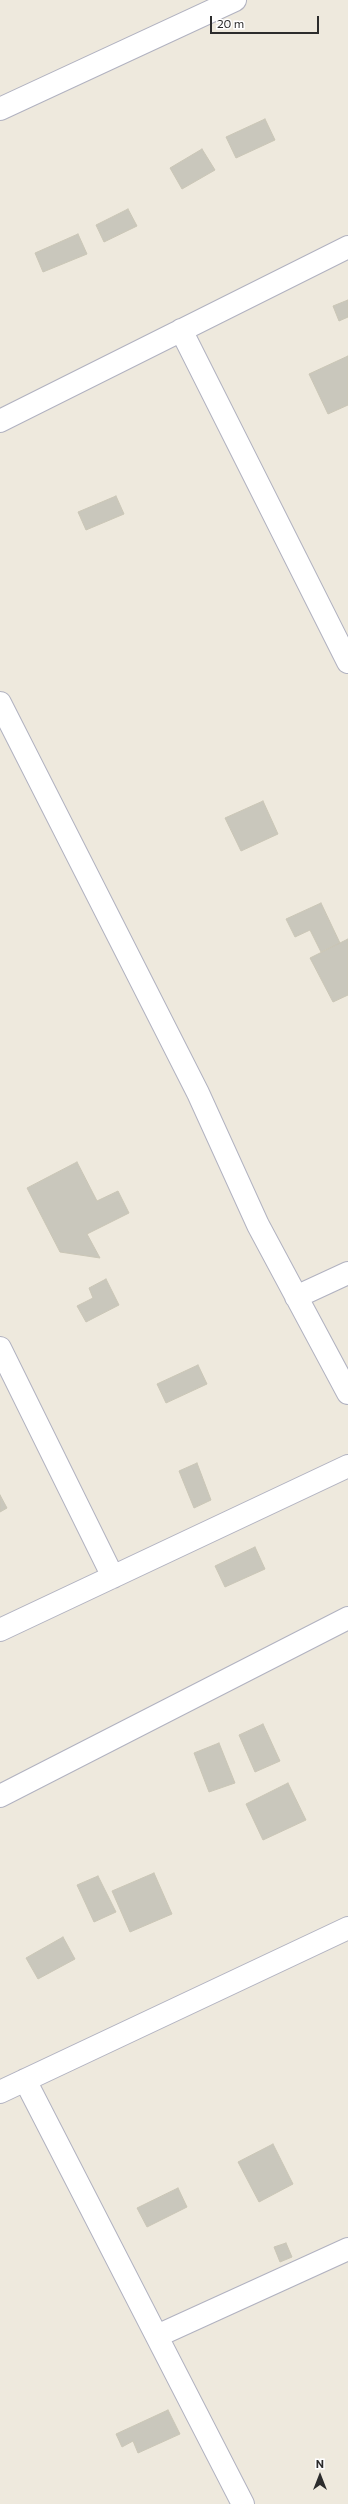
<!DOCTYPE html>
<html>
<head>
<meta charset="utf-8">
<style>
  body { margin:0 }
  #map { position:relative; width:348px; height:2504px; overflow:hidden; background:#eee9dd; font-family:Commissioner,sans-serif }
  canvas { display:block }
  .north { position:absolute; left:300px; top:2456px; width:40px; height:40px; -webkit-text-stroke:3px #fff; paint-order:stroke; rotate:0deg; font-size:11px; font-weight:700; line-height:16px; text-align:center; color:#2c2c2c }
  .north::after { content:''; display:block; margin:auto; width:14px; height:18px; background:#2c2c2c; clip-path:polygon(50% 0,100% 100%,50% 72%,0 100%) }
  .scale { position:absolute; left:210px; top:16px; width:109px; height:18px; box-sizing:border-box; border:2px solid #2c2c2c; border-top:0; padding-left:5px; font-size:12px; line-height:14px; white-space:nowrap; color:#2c2c2c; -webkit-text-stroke:3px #fff; paint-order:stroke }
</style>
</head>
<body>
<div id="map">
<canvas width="348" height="2504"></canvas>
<div class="north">N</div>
<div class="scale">20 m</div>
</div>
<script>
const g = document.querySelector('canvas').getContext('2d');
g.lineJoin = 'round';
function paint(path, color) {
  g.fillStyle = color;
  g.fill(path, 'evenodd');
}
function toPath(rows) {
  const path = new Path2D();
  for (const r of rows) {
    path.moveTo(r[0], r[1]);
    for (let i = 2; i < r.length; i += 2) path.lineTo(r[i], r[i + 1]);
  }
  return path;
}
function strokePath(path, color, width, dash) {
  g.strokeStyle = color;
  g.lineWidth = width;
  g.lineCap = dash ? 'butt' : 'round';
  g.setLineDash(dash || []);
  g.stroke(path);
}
const building = toPath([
  [265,119,275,140,236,158,226,137,265,119],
  [202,149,215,170,182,189,170,168,202,149],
  [128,209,137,226,104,242,96,225,128,209],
  [78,234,87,254,43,272,35,253,78,234],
  [348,300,348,317,339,321,333,306,348,300],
  [348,356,348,405,328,414,309,374,348,356],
  [116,496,124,514,86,530,78,512,116,496],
  [263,801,278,834,241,851,225,818,263,801],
  [321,903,340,943,321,952,310,930,295,937,286,919,321,903],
  [348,939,348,995,333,1002,310,958,348,939],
  [77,1162,97,1201,118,1191,129,1213,87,1234,100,1258,60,1252,27,1188,77,1162],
  [106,1279,119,1305,86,1322,77,1306,93,1298,89,1288,106,1279],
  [198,1365,207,1384,166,1403,157,1384,198,1365],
  [197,1463,211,1500,194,1508,179,1471,197,1463],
  [0,1495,7,1508,0,1512,0,1495],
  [255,1547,265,1569,225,1587,215,1566,255,1547],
  [263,1724,280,1761,255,1772,239,1735,263,1724],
  [219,1743,235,1783,209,1792,194,1753,219,1743],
  [288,1783,306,1820,263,1840,246,1804,288,1783],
  [154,1873,172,1914,130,1932,112,1891,154,1873],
  [98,1876,116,1912,94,1922,77,1885,98,1876],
  [63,1937,75,1959,38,1979,26,1958,63,1937],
  [273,2144,293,2184,259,2202,238,2162,273,2144],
  [178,2188,187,2207,147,2227,137,2208,178,2188],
  [286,2243,292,2257,280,2262,274,2247,286,2243],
  [168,2410,180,2434,138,2453,133,2441,122,2447,116,2434,168,2410]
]);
paint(building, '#c9c7bc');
strokePath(building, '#cac6b6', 1);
const minor = toPath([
  [0,109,235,0],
  [181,330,348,662],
  [0,421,348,247],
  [0,703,198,1093,258,1225,348,1393],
  [296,1297,348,1273],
  [0,1348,113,1577],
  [0,1630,348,1466],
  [0,1796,348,1618],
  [25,2080,243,2504],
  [0,2092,348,1928],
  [157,2336,348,2249]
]);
strokePath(minor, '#b1b2c0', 24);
strokePath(minor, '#fff', 22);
</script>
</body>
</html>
